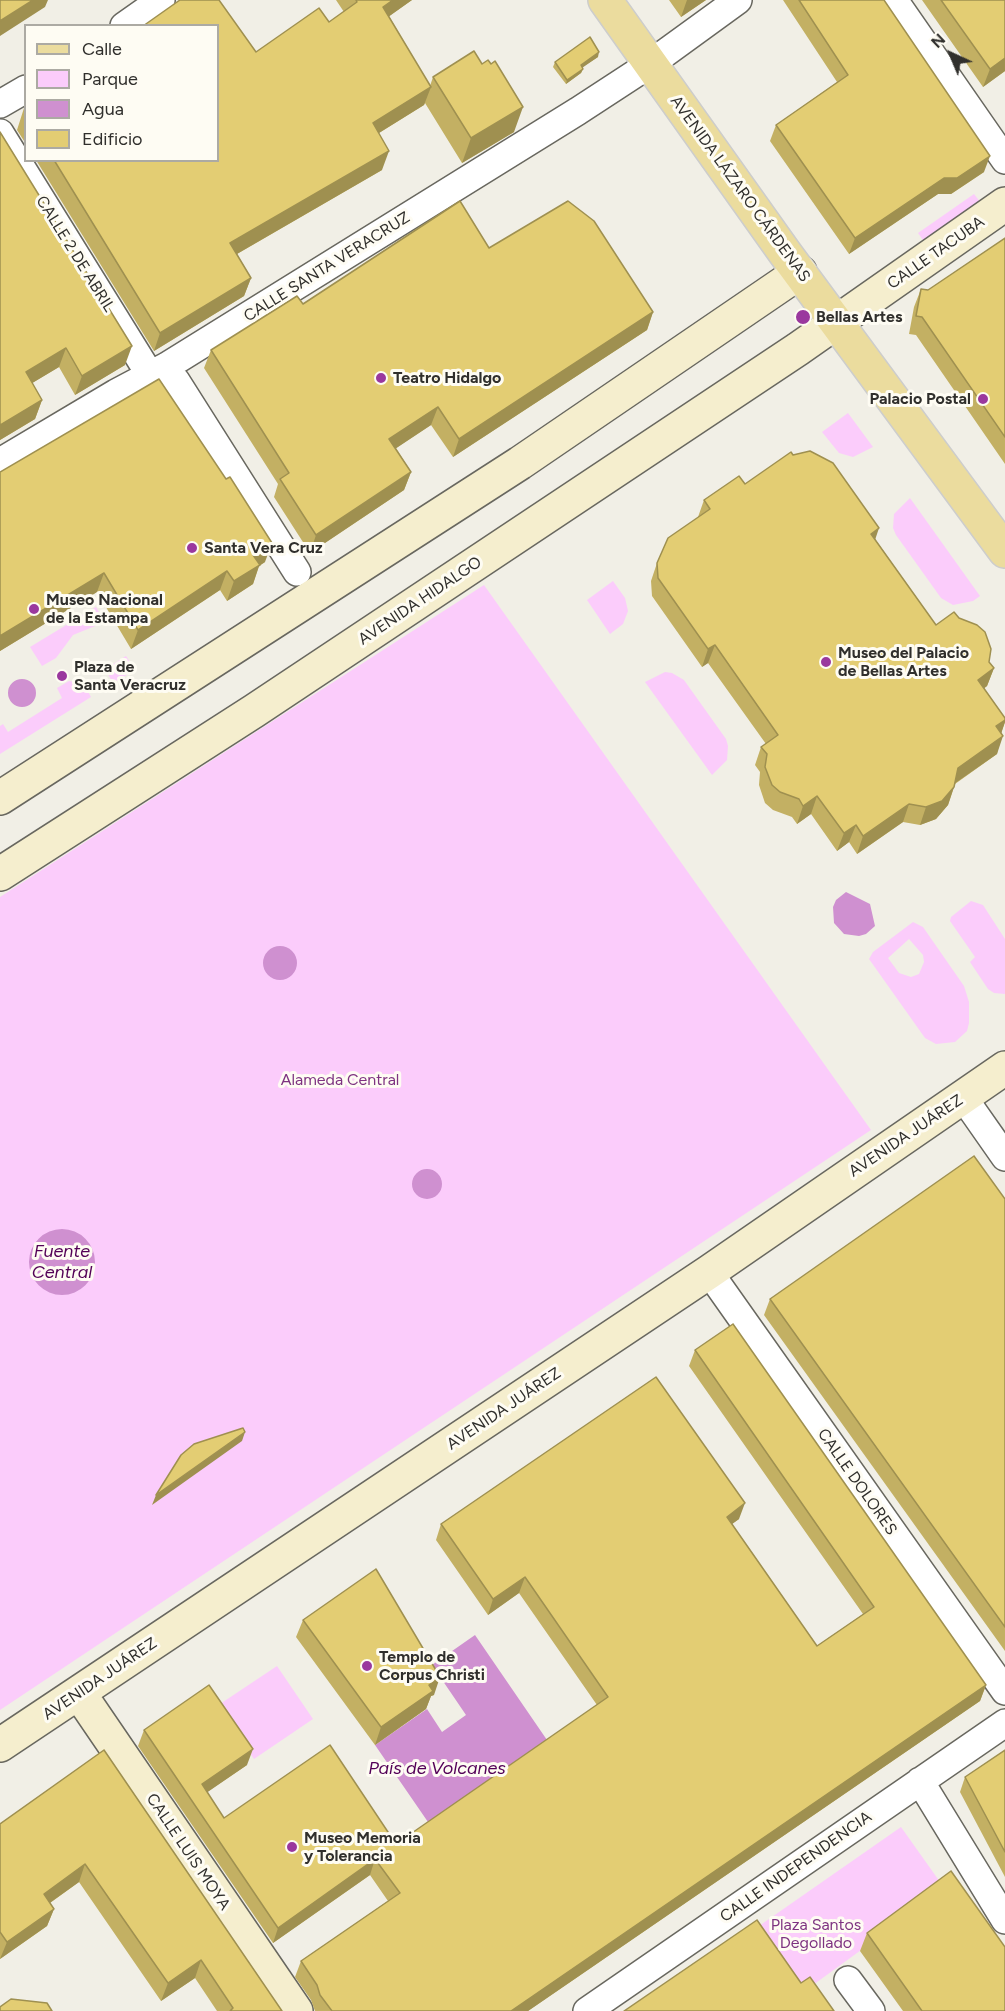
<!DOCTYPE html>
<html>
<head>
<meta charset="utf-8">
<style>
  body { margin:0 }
  #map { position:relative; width:1005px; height:2011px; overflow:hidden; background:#f1efe6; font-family:Figtree,sans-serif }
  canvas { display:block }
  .legend { position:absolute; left:24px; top:24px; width:195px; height:138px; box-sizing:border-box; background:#fefcf3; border:2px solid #acaaa3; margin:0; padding:8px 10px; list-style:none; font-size:18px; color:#302f2c }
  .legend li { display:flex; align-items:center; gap:12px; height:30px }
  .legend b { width:30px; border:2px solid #acaaa3 }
  .north { position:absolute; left:921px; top:24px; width:60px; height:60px; -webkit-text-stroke:4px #fefcf3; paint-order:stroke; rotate:316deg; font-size:16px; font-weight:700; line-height:24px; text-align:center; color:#302f2c }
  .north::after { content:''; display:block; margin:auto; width:21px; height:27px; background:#302f2c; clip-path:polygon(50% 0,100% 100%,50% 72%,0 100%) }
</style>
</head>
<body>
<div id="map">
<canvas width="1005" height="2011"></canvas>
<ul class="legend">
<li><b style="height:8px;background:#ebdc9e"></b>Calle</li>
<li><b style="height:16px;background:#fbccfb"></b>Parque</li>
<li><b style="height:16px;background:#cf90d0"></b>Agua</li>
<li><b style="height:16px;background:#e3cd73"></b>Edificio</li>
</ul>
<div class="north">N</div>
</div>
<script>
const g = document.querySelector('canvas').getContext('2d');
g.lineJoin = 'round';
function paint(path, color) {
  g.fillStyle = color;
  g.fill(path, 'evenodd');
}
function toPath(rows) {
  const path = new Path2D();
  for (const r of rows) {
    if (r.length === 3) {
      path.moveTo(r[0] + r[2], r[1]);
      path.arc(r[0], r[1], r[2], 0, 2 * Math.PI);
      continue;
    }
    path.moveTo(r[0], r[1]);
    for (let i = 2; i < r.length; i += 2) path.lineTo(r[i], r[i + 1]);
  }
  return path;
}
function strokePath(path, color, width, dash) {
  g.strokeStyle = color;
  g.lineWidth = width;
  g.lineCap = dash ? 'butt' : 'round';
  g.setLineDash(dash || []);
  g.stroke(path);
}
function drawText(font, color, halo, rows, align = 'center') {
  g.font = font + ' Figtree,sans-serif';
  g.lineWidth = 6;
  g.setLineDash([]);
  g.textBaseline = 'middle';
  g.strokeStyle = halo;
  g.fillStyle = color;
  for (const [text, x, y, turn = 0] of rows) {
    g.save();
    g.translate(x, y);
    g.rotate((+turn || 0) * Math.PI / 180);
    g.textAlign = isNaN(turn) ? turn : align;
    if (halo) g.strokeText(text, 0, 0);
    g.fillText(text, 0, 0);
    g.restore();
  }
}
paint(toPath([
  [974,194,981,203,925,243,918,233],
  [848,413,873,447,853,457,839,453,822,432],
  [910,498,980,596,973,601,953,605,941,598,896,535,893,528,894,514],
  [613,581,625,598,628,611,623,624,610,634,587,600],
  [484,585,871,1130,0,1710,0,897],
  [96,607,105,622,73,635,56,658,42,666,30,647],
  [126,656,135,670,113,683,105,669],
  [665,672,672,673,684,680,726,739,728,746,727,760,712,775,645,682],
  [69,681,83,683,91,697,0,754,0,726,3,724,8,732,62,698,57,688],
  [971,901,983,905,1005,939,1005,994,994,993,988,989,970,962,975,957,950,921,951,917],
  [913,922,923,927,964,986,969,1002,969,1023,967,1031,955,1042,936,1044,925,1038,869,959,873,952],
  [909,939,923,955,924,962,919,974,911,977,899,973,888,958],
  [277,1666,313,1719,254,1759,217,1706],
  [901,1827,945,1889,802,1993,759,1926]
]), '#fbccfb');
paint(toPath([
  [22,693,14],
  [846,892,870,904,875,926,866,934,859,936,844,934,834,923,833,907,836,900],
  [280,963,17],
  [427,1184,15],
  [62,1262,33],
  [475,1635,547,1740,428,1822,375,1745,427,1709,442,1732,466,1715,432,1665]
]), '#cf90d0');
const street = toPath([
  [894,0,1005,160],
  [124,26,161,0],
  [0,104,26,89],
  [0,133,150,375],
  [176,381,297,572],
  [0,462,116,393,167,366,578,111,650,64,738,0],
  [963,1097,1005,1157],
  [709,1272,1005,1691],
  [920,1781,1005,1920],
  [848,1980,871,2011],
  [587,2011,1005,1723]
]);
const secondary = toPath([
  [0,798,520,463,800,272],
  [0,874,254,711,798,349,1005,204],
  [79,1693,296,2011],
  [0,1745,709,1272,1005,1068]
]);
const primary = toPath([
  [605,0,785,253,1005,551]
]);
strokePath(street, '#68675f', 30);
strokePath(secondary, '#68675f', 36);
strokePath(primary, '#cdcdcc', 36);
strokePath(street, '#fff', 27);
strokePath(secondary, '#f5eece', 33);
strokePath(primary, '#ebdc9e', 33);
paint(toPath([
  [336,0,412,0,389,16,430,86,433,77,514,132,462,163,425,103,424,105,379,133,382,170,237,254,251,278,244,296,154,351,36,160,218,160,256,52,329,22,344,12],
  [669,0,706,0,681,17],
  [783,0,884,0,984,172,951,194,938,194,849,254,770,141,776,125,837,82],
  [922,0,1005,0,1005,71,983,87],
  [598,57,582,67,583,69,581,73,566,84,553,67,555,62],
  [26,107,26,144,17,130,24,108],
  [0,132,125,365,75,395,59,367,32,383,42,400,35,419,0,440],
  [1005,238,1005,464,916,335,909,334,914,307,921,289,928,290],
  [489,248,653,312,647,330,453,457,431,425,396,448,411,472,404,490,310,553,274,497,278,484,204,368,211,350,303,304],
  [793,455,875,539,936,625,989,662,994,668,987,686,984,688,1005,718,1005,722,1001,733,997,754,955,784,948,805,936,819,920,825,903,822,857,854,849,842,837,851,811,814,797,824,792,817,773,810,765,803,759,785,760,772,755,765,761,747,766,744,708,663,702,667,652,596,651,581,657,563,698,517,704,500,745,484],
  [0,472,265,562,259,566,253,584,227,601,220,590,131,649,97,592,0,651],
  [1005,1199,1005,1651,764,1315,770,1299],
  [695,1350,986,1685,980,1701,528,2011,315,2011,311,2000,295,1977,301,1961,388,1901,370,1875,273,1943,138,1746,144,1730,247,1765,207,1792,224,1818,396,1844,597,1705,519,1593,488,1615,436,1540,441,1524,739,1519,732,1524,817,1646,863,1614,689,1366],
  [303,1620,434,1695,431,1696,426,1709,375,1745,296,1637],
  [104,1750,282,2011,217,2011,195,1978,161,2001,79,1882,50,1903,54,1909,47,1926,0,1959,0,1824],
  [1005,1750,1005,1877,960,1792,965,1777],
  [867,1933,1005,2011,903,2011,860,1951]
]), '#c3b063');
paint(toPath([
  [33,0,48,0,45,7,0,36,0,21],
  [393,0,412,0,377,25,383,7],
  [687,0,706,0,681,17],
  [599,52,598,57,579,70,581,65],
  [1005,58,1005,71,983,87,990,69],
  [583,69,581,73,566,84,567,80],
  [431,87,424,105,366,141,373,123],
  [523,107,514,132,462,163,471,138],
  [389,151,382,170,223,262,230,243],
  [990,156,984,172,951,194,938,194,849,254,855,238,944,178],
  [251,278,244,296,154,351,160,333],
  [653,312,647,330,453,457,459,439],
  [132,346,125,365,75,395,82,376],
  [66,348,59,367,19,391,26,372],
  [42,400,35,419,0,440,0,425],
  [438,407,431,425,383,457,389,439],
  [411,472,404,490,310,553,316,535],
  [879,528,873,546,871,534],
  [272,543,265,562,259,566,253,584,227,601,234,581,253,555],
  [227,571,220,590,131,649,138,630],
  [104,573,97,592,0,651,0,636],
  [715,645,708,663,702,667,708,649],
  [994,668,987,686,972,698,978,680],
  [1005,720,1005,722,1000,737,996,726],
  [1003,736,997,754,951,786,958,768],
  [954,787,948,805,936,819,920,825,926,807],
  [817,796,811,814,797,824,803,806],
  [909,804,903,822,857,854,863,836],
  [856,825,849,842,837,851,844,833],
  [245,1432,242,1441,152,1505,156,1495],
  [745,1503,739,1519,721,1532,727,1517],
  [525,1577,519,1593,488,1615,493,1599],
  [440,1677,434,1695,431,1696,426,1709,375,1745,381,1727,429,1685],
  [986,1685,980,1701,528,2011,511,2011],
  [253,1749,247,1765,196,1800,202,1784],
  [375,1859,370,1875,273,1943,278,1928],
  [85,1864,79,1882,37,1912,44,1894],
  [54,1909,47,1926,0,1959,7,1942],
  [201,1960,195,1978,161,2001,168,1983]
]), '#9f9050');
const building = toPath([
  [0,0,33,0,0,21,0,0],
  [180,0,219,0,256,52,319,8,329,22,357,2,356,0,393,0,383,7,431,87,373,123,389,151,230,243,251,278,160,333,54,160,218,160,218,26,143,26,180,0],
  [799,0,884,0,990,156,957,178,944,178,855,238,776,125,848,75,799,0],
  [941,0,1005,0,1005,58,990,69,941,0],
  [590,37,599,52,581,65,583,69,567,80,555,62,590,37],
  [474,51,482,64,488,60,491,64,495,61,523,107,471,138,433,77,474,51],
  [0,132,132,346,82,376,66,348,26,372,42,400,0,425,0,132],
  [460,201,489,248,568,201,594,221,653,312,459,439,438,407,389,439,411,472,316,535,280,479,289,473,211,350,297,296,303,304,460,201],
  [1005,238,1005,437,922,317,916,316,921,289,928,290,1005,238],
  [159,379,226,479,230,477,272,543,253,555,260,565,234,581,227,571,138,630,104,573,0,636,0,472,159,379],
  [810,451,833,463,879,528,871,534,936,625,954,612,959,618,977,625,985,632,991,649,989,662,994,668,978,680,1005,718,1005,720,996,726,1003,736,958,768,954,787,942,801,926,807,909,804,863,836,856,825,844,833,817,796,803,806,799,799,780,792,772,785,765,767,767,754,761,747,778,735,715,645,708,649,658,578,657,563,668,538,710,509,704,500,739,476,745,484,791,452,793,455,810,451],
  [974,1156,1005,1199,1005,1627,770,1299,974,1156],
  [733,1324,986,1685,511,2011,332,2011,320,1995,317,1985,301,1961,400,1893,375,1859,278,1928,144,1730,209,1685,253,1749,202,1784,224,1818,330,1745,396,1844,608,1697,525,1577,493,1599,441,1524,656,1377,745,1503,727,1517,817,1646,874,1607,695,1350,733,1324],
  [243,1428,245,1432,156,1495,181,1455,194,1444,243,1428],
  [376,1569,440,1677,429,1685,433,1691,381,1727,303,1620,376,1569],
  [104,1750,282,2011,230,2011,233,2008,201,1960,168,1983,85,1864,44,1894,54,1909,7,1942,0,1932,0,1824,104,1750],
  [1005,1750,1005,1852,965,1777,1005,1750],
  [951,1871,1005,1947,1005,2011,922,2011,867,1933,951,1871],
  [757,1920,801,1983,810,1977,834,2011,624,2011,757,1920],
  [11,1999,47,2003,52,2011,0,2011,0,2007,11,1999]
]);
paint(building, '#e3cd73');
strokePath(building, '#9f9050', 1.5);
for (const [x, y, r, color] of [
  [803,317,8,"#9a389e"],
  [381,378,6,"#9a389e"],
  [983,399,6,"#9a389e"],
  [192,548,6,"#9a389e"],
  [34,609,6,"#9a389e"],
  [826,662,6,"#9a389e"],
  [62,676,6,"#9a389e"],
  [367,1666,6,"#9a389e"],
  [292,1847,6,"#9a389e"]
]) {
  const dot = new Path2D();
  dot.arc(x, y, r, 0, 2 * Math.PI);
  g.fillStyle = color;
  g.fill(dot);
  strokePath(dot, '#fefcf3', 2);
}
drawText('16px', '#302f2c', '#fefcf3', [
  ["AVENIDA LÁZARO CÁRDENAS",740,189,54],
  ["CALLE TACUBA",936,253,-35],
  ["CALLE 2 DE ABRIL",75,254,58],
  ["CALLE SANTA VERACRUZ",327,267,-32],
  ["AVENIDA HIDALGO",420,601,-34],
  ["AVENIDA JUÁREZ",906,1136,-34],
  ["AVENIDA JUÁREZ",504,1409,-34],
  ["CALLE DOLORES",857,1482,55],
  ["AVENIDA JUÁREZ",100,1679,-34],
  ["CALLE LUIS MOYA",188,1852,56],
  ["CALLE INDEPENDENCIA",796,1867,-35]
]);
drawText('bold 16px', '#302f2c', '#fefcf3', [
  ["Bellas Artes",816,317],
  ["Teatro Hidalgo",393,378],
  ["Palacio Postal",971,399,"right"],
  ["Santa Vera Cruz",204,548],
  ["Museo Nacional",46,600],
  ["de la Estampa",46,618],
  ["Museo del Palacio",838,653],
  ["de Bellas Artes",838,671],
  ["Plaza de",74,667],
  ["Santa Veracruz",74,685],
  ["Templo de",379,1657],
  ["Corpus Christi",379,1675],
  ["Museo Memoria",304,1838],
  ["y Tolerancia",304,1856]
], 'left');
drawText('16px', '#7e3381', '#fefcf3', [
  ["Alameda Central",340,1080],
  ["Plaza Santos",816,1925],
  ["Degollado",816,1943]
]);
drawText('italic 18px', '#530157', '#fefcf3', [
  ["Fuente",62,1252],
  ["Central",62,1273],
  ["País de Volcanes",437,1769]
]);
</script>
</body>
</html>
